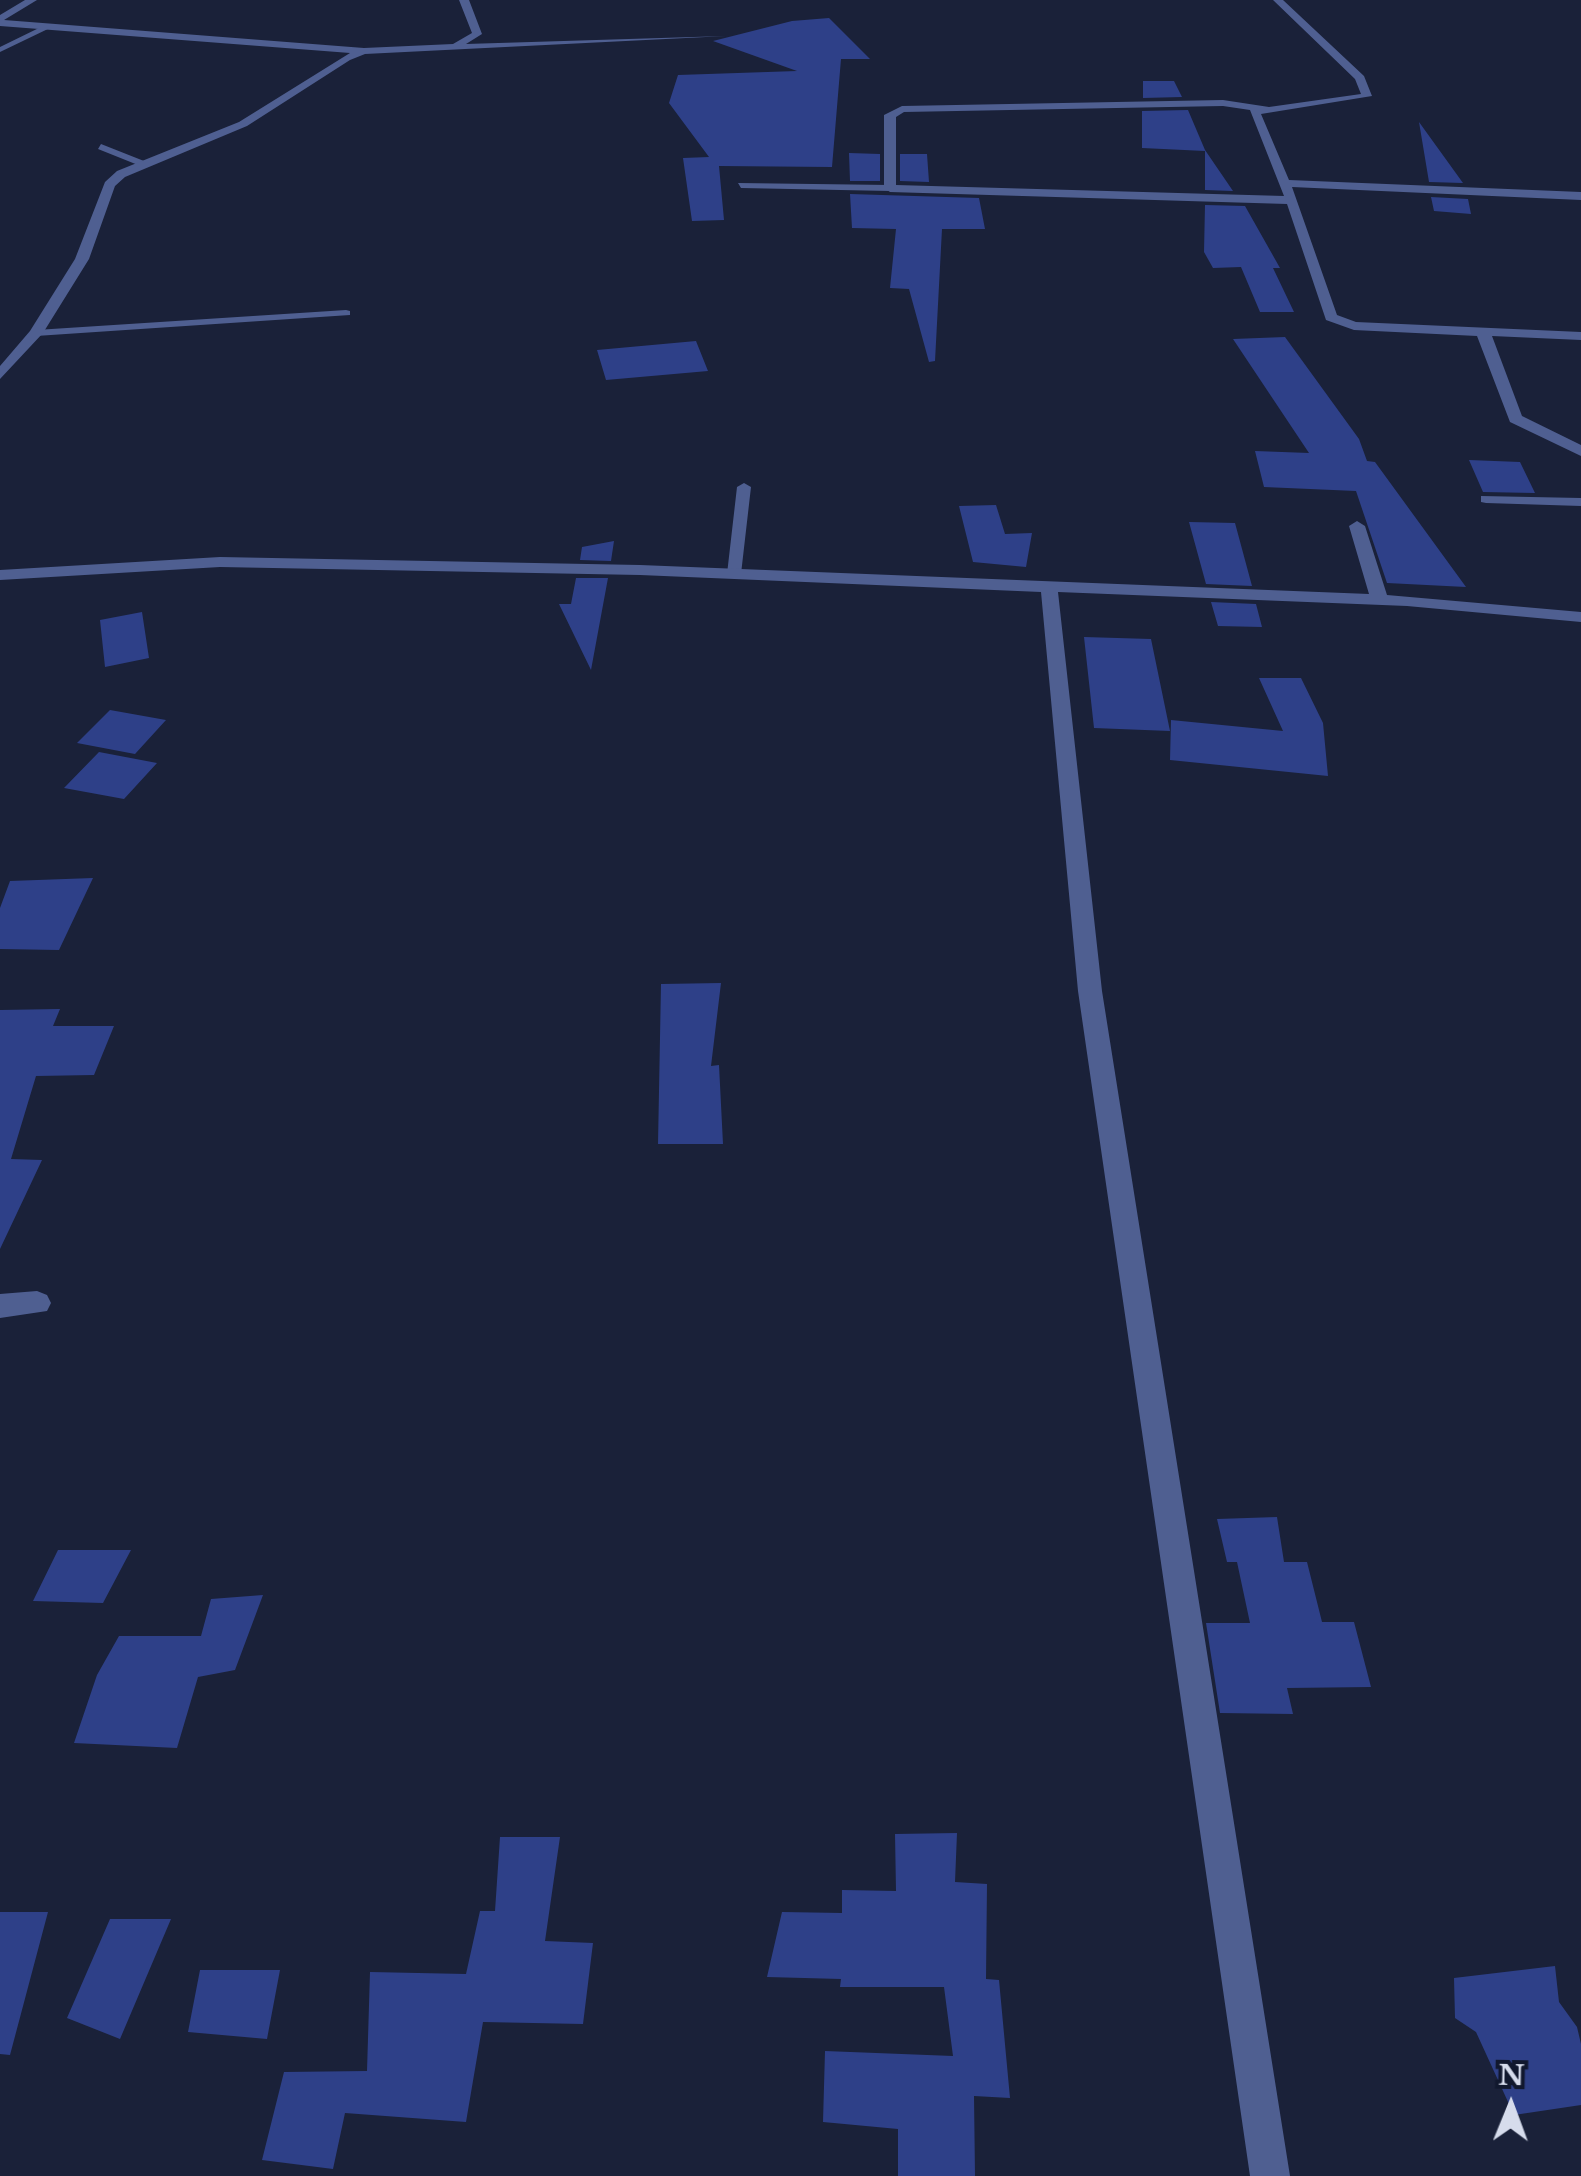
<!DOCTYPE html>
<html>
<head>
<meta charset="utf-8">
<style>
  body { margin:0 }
  #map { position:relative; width:1581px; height:2176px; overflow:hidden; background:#1a2139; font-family:"Libre Baskerville",serif }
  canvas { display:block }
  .north { position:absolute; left:1461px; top:2056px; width:100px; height:100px; -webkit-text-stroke:8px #11182e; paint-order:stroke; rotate:1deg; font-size:28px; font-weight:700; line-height:40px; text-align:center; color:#d6dcec }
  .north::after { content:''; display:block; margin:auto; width:35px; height:45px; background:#d6dcec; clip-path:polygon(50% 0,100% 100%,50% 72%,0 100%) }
</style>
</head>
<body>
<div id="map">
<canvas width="1581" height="2176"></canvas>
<div class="north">N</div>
</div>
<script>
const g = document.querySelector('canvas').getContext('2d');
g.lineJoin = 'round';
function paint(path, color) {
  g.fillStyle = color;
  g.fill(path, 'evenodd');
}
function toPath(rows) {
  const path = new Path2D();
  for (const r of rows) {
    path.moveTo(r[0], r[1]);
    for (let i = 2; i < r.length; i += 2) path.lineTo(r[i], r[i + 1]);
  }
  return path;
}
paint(toPath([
  [829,18,870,59,841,59,832,167,719,166,724,220,692,221,683,158,709,157,669,103,678,75,797,71,713,41,792,21],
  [1143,81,1174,81,1182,97,1143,98],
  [1188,110,1205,150,1233,191,1205,190,1205,151,1142,148,1142,111],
  [1419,122,1463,183,1429,182],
  [849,153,880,154,880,181,850,181],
  [900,154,927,154,929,182,900,181],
  [850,194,979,198,985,229,942,229,935,361,929,362,909,289,890,288,896,229,852,228],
  [1431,197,1468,199,1471,214,1434,211],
  [1205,205,1245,206,1280,268,1273,268,1294,312,1260,312,1241,267,1213,268,1204,252],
  [1285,337,1359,439,1367,461,1375,462,1466,587,1387,583,1356,491,1264,487,1255,451,1309,453,1233,339],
  [696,341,708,371,606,380,597,350],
  [1469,460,1520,462,1535,493,1483,492],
  [996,505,1005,534,1032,533,1026,567,973,562,959,506],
  [1189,522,1235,523,1252,586,1206,584],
  [614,541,611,561,580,560,582,547],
  [576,578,608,578,591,670,559,604,571,604],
  [1211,602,1256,604,1262,627,1218,626],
  [142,612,149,658,105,667,100,620],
  [1084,637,1151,639,1170,731,1094,728],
  [1259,678,1301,678,1323,723,1328,776,1170,760,1171,720,1283,731],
  [110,710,166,720,135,754,77,743],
  [99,752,157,763,124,799,64,788],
  [93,878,59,950,0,949,0,908,10,881],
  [721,983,711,1066,719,1065,723,1144,658,1144,661,984],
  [60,1009,53,1026,114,1026,94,1075,36,1076,11,1159,42,1160,0,1249,0,1010],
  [1277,1517,1284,1562,1307,1562,1322,1622,1354,1622,1371,1687,1287,1688,1293,1714,1220,1713,1206,1623,1250,1623,1237,1562,1227,1562,1217,1519],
  [58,1550,131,1550,103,1603,33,1601],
  [263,1595,235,1670,198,1677,177,1748,74,1743,97,1675,119,1636,201,1636,211,1599],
  [957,1833,955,1882,987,1884,986,1979,999,1980,1010,2098,974,2096,975,2176,898,2176,898,2129,823,2122,825,2051,953,2056,944,1987,840,1987,841,1979,767,1977,782,1912,842,1913,842,1890,896,1891,895,1834],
  [500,1837,560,1837,545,1941,593,1943,583,2024,483,2022,466,2122,345,2113,333,2169,262,2160,284,2072,367,2071,370,1972,466,1974,480,1911,495,1911],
  [0,1912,48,1912,10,2055,0,2054],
  [110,1919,171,1919,120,2039,67,2018],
  [1555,1966,1559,2002,1577,2027,1581,2044,1581,2105,1514,2115,1476,2032,1455,2018,1454,1978],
  [200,1970,280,1970,267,2039,188,2032]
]), '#2e4088');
paint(toPath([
  [45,25,52,27,0,52,0,47,45,25],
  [101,144,144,161,146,163,138,165,98,149,101,144],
  [738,183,890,185,895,188,890,191,741,188,738,183],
  [346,310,350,311,350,315,36,336,30,333,36,330,346,310],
  [744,483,751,487,741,574,734,578,727,574,737,487,744,483],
  [1481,496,1581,498,1581,506,1486,503,1481,502,1481,496]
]), '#4f5f91');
paint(toPath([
  [25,0,37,0,4,20,364,48,453,44,472,33,459,0,469,0,482,34,466,44,726,36,365,54,350,60,247,126,125,177,115,186,89,259,43,333,0,379,0,366,30,331,75,259,105,182,117,171,239,122,350,53,0,26,0,15,25,0],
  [1273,0,1283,0,1364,76,1372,96,1261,114,1289,180,1581,192,1581,200,1292,187,1337,315,1356,322,1581,332,1581,340,1492,336,1522,416,1581,445,1581,456,1510,422,1477,336,1354,330,1326,320,1287,204,890,192,884,188,884,115,902,106,1223,100,1269,107,1361,94,1355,79,1273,0],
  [1223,106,1250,110,1284,196,896,185,896,117,904,112,1223,106],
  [1357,521,1365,526,1387,595,1581,612,1581,622,1407,606,1058,592,1102,991,1290,2176,1250,2176,1078,991,1041,592,640,575,220,567,0,580,0,570,220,557,640,565,1369,594,1349,526,1357,521],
  [37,1291,47,1295,51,1303,47,1311,0,1318,0,1294,37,1291]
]), '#4f5f91');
</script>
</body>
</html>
